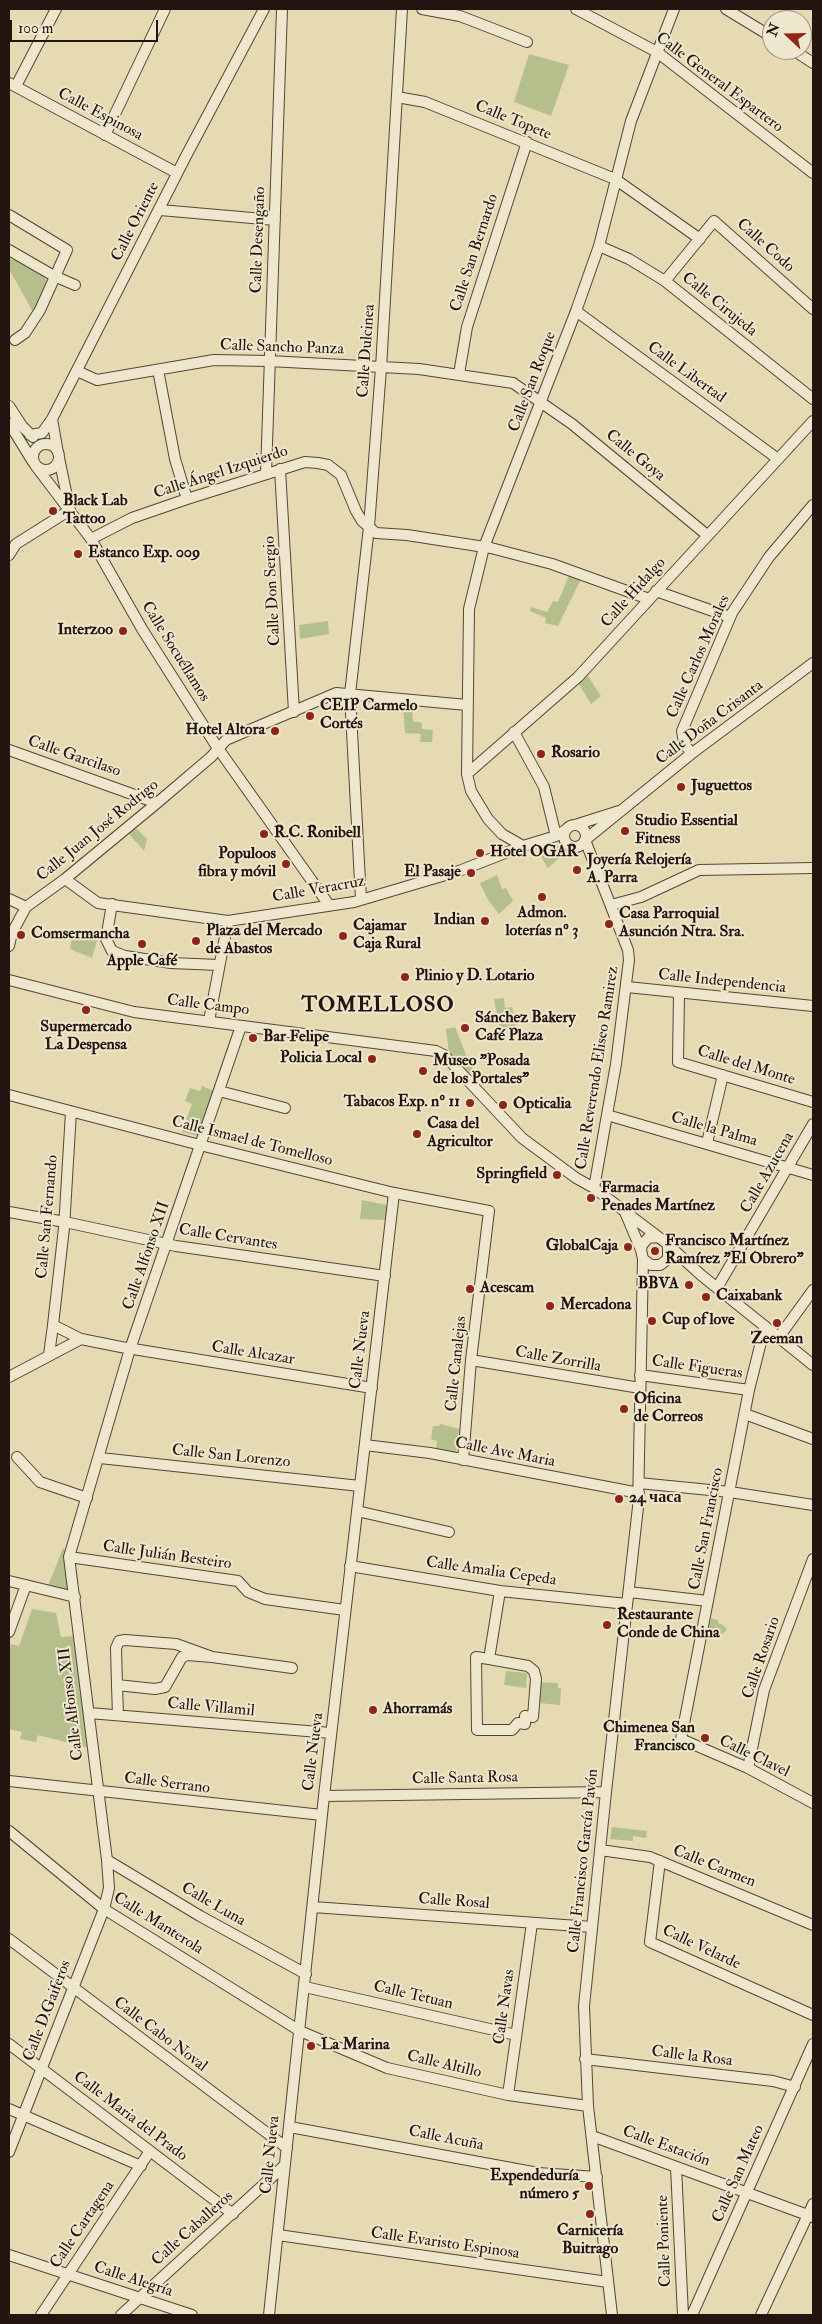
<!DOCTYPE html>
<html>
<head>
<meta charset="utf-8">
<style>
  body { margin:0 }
  #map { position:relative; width:822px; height:2324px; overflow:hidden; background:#e5dab2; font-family:"IM FELL Double Pica",serif }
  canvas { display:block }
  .frame { position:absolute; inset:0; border:10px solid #22140e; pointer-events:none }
  .north { position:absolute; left:762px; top:10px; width:50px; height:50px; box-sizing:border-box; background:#eee7cd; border:1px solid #9c9381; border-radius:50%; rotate:291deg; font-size:14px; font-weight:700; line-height:20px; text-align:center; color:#22140e }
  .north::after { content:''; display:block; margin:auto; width:18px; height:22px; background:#8f2418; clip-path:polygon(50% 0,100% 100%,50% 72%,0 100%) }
  .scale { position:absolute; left:10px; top:20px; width:148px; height:22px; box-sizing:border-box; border:2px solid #22140e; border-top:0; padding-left:6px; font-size:15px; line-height:18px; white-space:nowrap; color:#22140e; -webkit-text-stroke:4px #eee7cd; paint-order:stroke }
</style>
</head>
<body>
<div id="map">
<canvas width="822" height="2324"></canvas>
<div class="frame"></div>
<div class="north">N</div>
<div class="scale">100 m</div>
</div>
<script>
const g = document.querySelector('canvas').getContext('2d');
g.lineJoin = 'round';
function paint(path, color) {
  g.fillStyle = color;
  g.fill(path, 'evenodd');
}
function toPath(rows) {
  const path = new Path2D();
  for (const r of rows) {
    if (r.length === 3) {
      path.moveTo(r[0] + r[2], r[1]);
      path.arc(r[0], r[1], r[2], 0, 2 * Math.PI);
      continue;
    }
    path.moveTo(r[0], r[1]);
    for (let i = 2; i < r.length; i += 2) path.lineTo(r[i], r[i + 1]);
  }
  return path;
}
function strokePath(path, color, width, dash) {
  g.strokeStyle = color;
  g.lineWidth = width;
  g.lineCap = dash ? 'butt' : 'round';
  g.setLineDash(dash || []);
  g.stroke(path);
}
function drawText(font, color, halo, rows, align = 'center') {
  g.font = font + ' "IM FELL Double Pica",serif';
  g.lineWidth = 4;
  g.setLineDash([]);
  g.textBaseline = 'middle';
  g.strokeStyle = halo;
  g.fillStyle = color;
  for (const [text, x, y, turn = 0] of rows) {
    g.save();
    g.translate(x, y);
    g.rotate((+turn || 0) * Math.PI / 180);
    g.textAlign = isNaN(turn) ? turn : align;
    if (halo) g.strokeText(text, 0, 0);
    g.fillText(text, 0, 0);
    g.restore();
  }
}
paint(toPath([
  [529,54,569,65,551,116,514,102],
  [9,259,19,261,44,274,46,281,44,289,33,312,9,269],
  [570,573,582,577,558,626,545,623,546,618,530,611,531,607,547,612,553,601,558,602],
  [328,621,329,634,300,639,299,625],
  [586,673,601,696,591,704,577,681],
  [403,706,412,707,413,721,422,723,422,729,433,730,432,742,420,742,421,734,405,733],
  [136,828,147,839,144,851,129,834],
  [560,845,565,853,548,868,538,852],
  [497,875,502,889,506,888,513,901,499,914,488,900,480,883],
  [77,929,99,934,92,958,70,949,72,936,76,936],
  [504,998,505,1008,512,1007,515,1021,510,1021,510,1024,515,1024,516,1027,511,1027,512,1030,494,1034,494,1031,500,1029,494,999],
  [455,1027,469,1062,480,1084,449,1053,446,1029],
  [202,1086,214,1091,198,1136,182,1132,192,1104,185,1101,190,1088,200,1091],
  [362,1200,387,1205,386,1220,360,1219],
  [440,1424,459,1429,456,1453,436,1449,437,1441,431,1439,433,1426,439,1426],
  [63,1548,69,1557,75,1597,48,1586],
  [32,1609,56,1613,61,1637,77,1636,89,1748,38,1735,36,1742,20,1739,22,1732,9,1729,9,1650,11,1644,19,1646],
  [711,1618,718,1620,718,1623,723,1625,727,1629,724,1633,716,1636,708,1634],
  [506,1671,527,1673,526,1688,504,1685],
  [539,1682,558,1683,558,1688,561,1688,560,1705,538,1703],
  [612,1827,647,1831,646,1838,633,1836,633,1841,610,1839]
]), '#b5bf8c');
const minor = toPath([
  [422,9,460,16,527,42],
  [576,9,657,52,813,173],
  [726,9,772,37],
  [793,50,813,63],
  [9,83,177,173],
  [16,86,56,9],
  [397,97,425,102,615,179,700,239],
  [105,135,165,9],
  [160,210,275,220],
  [9,215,67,250,40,310,25,333,15,340],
  [599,246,629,259,665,281,813,399],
  [9,250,54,276,75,285],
  [665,281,714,221,813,309],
  [576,311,778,459],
  [158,370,175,459,187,499],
  [77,371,97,380,214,360,269,361,419,369,513,383,572,424,707,535],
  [459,374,467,327,527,142],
  [9,406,22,426,33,437],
  [52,419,58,453],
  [9,423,33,462],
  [30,435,42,433,52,419,186,156,264,9],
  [46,457,13],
  [59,458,69,506],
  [35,465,91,539,142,629,217,747,329,905],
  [280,469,294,712],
  [266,473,282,9],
  [91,539,132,518,187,499,305,462,318,463,328,465,341,475,356,511,362,521,376,533,407,535,491,548,552,564,649,599],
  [9,555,16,544,70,510],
  [656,591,730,617],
  [514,732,544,787,556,836],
  [9,750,157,803],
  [691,754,684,742,682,731,732,613,769,557,813,505],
  [467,774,578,677,813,421],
  [575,825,619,811],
  [575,836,11],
  [523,846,502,834,488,819,471,791,467,774,469,609,484,547,576,311,599,246,631,121,674,9],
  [65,879,98,903,228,921,354,902,459,871,523,846,556,836,567,829],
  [9,899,26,907],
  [361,900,350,694,369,527,381,368,402,9],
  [112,904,106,939,112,951,125,956,171,963,219,965],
  [611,905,641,897,699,870,813,868],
  [9,946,12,933,26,907,65,879,157,803,211,757,226,740,336,693,467,705],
  [9,980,134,1012,436,1051,444,1055,522,1138,576,1178,594,1188,661,1239],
  [627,987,813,1006],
  [679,993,678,1062,813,1102],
  [209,1021,228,921],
  [219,1091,285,1108],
  [9,1095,200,1145,394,1193,489,1211,471,1360,463,1460],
  [71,1112,64,1228,53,1325,81,1339,121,1347,372,1388],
  [607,1115,813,1175],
  [707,1143,723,1075],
  [594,1188,616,1064,629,960,628,950,585,840,691,754,813,663],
  [9,1212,65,1222,176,1246,385,1276],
  [625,1212,641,1250],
  [668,1246,668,1259,660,1265,651,1265,643,1259,641,1250,642,1245,648,1238,658,1237,665,1242,701,1275,813,1365],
  [717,1288,813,1124],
  [765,1326,749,1390,681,1739,748,1768,813,1803],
  [779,1337,813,1290],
  [49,1355,53,1325],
  [471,1360,640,1388],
  [640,1375,749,1390],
  [9,1377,81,1339],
  [745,1414,813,1439],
  [365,1445,430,1453,639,1493],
  [17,1457,40,1482,87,1498],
  [100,1458,360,1486],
  [639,1483,730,1492,813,1505],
  [357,1511,449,1532],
  [69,1557,238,1581,248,1592,265,1599,345,1610],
  [350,1566,500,1591,627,1604],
  [9,1581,75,1597],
  [629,1592,708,1601],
  [9,1632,26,1585],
  [212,1657,187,1655,182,1657,165,1687,155,1689,117,1685,116,1648,119,1641,125,1640,176,1644,212,1657,292,1668],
  [489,1659,528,1666,534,1671,536,1679,533,1717,525,1716,525,1724,518,1723,512,1730,477,1730,476,1657,489,1659,500,1591],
  [117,1685,118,1715],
  [89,1713,331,1733],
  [748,1768,764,1690,813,1559],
  [9,1781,322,1815],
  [324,1796,606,1792],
  [9,1831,104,1909,300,2031,387,2068,508,2095,588,2106],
  [600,1850,650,1857,813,1925],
  [107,1860,200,1916,306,1974],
  [660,1861,650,1942,813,2015],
  [313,1907,592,1927],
  [9,1939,287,2148],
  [305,1987,516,2035],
  [9,2044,233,2214],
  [585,2059,773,2081,795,2087],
  [508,2095,532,1923],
  [9,2109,141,2166],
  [290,2127,538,2173,597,2177],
  [592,2136,813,2217],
  [9,2152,104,1909,109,1888,107,1860,69,1557,130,1349,241,1026],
  [676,2167,683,2315],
  [278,2235,608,2282],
  [9,2255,192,2315],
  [41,2315,150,2151],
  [121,2315,285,2165],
  [269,2315,324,1796,394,1193],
  [612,2315,588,2106,584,2006,606,1792,638,1507,643,1259],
  [692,2315,813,2044],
  [761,2315,813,2204]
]);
strokePath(minor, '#534637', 12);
strokePath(minor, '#eee7cd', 10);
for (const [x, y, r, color] of [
  [53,511,5,"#8f2418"],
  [78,554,5,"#8f2418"],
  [123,631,5,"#8f2418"],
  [310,716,5,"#8f2418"],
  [275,731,5,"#8f2418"],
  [541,754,5,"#8f2418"],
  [681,787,5,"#8f2418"],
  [625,831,5,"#8f2418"],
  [264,834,5,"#8f2418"],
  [480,853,5,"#8f2418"],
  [286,864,5,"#8f2418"],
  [577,870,5,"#8f2418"],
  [471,873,5,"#8f2418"],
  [542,897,5,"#8f2418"],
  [485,921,5,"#8f2418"],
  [609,924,5,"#8f2418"],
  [21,935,5,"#8f2418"],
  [343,936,5,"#8f2418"],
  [196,941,5,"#8f2418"],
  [142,944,5,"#8f2418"],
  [405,977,5,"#8f2418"],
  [86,1010,5,"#8f2418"],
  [465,1028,5,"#8f2418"],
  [253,1038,5,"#8f2418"],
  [372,1059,5,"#8f2418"],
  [423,1071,5,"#8f2418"],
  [470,1103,5,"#8f2418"],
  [503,1105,5,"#8f2418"],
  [417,1134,5,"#8f2418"],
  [557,1175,5,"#8f2418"],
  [591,1198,5,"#8f2418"],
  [628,1247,5,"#8f2418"],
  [655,1251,5,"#8f2418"],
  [689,1285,5,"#8f2418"],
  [470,1289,5,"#8f2418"],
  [706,1297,5,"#8f2418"],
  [550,1306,5,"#8f2418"],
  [652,1321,5,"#8f2418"],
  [777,1323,5,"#8f2418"],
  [624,1409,5,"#8f2418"],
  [619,1499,5,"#8f2418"],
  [607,1625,5,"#8f2418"],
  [373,1710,5,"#8f2418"],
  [705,1738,5,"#8f2418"],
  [311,2046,5,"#8f2418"],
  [589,2186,5,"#8f2418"],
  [590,2214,5,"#8f2418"]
]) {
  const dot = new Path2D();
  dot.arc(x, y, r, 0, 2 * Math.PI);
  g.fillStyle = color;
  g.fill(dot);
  strokePath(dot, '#eee7cd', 2);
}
drawText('16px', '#22140e', '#eee7cd', [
  ["Calle General Espartero",719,83,37],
  ["Calle Espinosa",100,115,28],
  ["Calle Topete",513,121,22],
  ["Calle Oriente",136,222,-63],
  ["Calle Desengaño",259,240,-88],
  ["Calle Codo",765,246,42],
  ["Calle San Bernardo",475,253,-72],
  ["Calle Cirujeda",719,305,39],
  ["Calle Sancho Panza",282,348,2],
  ["Calle Dulcinea",367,351,-86],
  ["Calle Libertad",686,373,36],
  ["Calle San Roque",533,382,-69],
  ["Calle Goya",635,456,39],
  ["Calle Ángel Izquierdo",221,473,-18],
  ["Calle Don Sergio",273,591,-93],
  ["Calle Hidalgo",634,593,-48],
  ["Calle Socuéllamos",175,652,58],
  ["Calle Carlos Morales",699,657,-66],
  ["Calle Doña Crisanta",710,723,-37],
  ["Calle Garcilaso",74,757,19],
  ["Calle Juan José Rodrigo",98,831,-39],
  ["Calle Veracruz",319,890,-10],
  ["Calle Independencia",722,982,6],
  ["Calle Campo",208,1006,7],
  ["Calle del Monte",746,1066,17],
  ["Calle Reverendo Eliseo Ramirez",598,1068,-81],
  ["Calle la Palma",714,1130,16],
  ["Calle Ismael de Tomelloso",252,1142,14],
  ["Calle Azucena",768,1173,-60],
  ["Calle San Fernando",48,1217,-85],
  ["Calle Cervantes",228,1238,9],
  ["Calle Alfonso XII",147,1256,-71],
  ["Calle Nueva",361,1350,-83],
  ["Calle Alcazar",253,1354,9],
  ["Calle Zorrilla",558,1360,10],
  ["Calle Canalejas",457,1364,-84],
  ["Calle Figueras",697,1368,8],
  ["Calle Ave Maria",505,1453,11],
  ["Calle San Lorenzo",231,1457,6],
  ["Calle San Francisco",707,1529,-79],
  ["Calle Julián Besteiro",167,1556,8],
  ["Calle Amalia Cepeda",491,1572,8],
  ["Calle Rosario",762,1658,-71],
  ["Calle Alfonso XII",72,1704,-97],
  ["Calle Villamil",211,1708,5],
  ["Calle Nueva",314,1752,-83],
  ["Calle Clavel",754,1757,26],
  ["Calle Santa Rosa",465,1779,-1],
  ["Calle Serrano",167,1784,7],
  ["Calle Francisco García Pavón",584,1861,-84],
  ["Calle Carmen",714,1867,22],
  ["Calle Rosal",454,1902,4],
  ["Calle Luna",213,1905,30],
  ["Calle Manterola",158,1924,32],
  ["Calle Velarde",701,1948,25],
  ["Calle Tetuan",413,1996,13],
  ["Calle Navas",505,2007,-82],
  ["Calle D.Gaiferos",48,2011,-69],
  ["Calle Cabo Noval",160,2035,37],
  ["Calle la Rosa",692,2057,7],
  ["Calle Altillo",444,2065,13],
  ["Calle Maria del Prado",130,2117,37],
  ["Calle Acuña",446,2139,11],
  ["Calle Estación",666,2147,20],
  ["Calle Nueva",271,2155,-84],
  ["Calle San Mateo",739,2174,-66],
  ["Calle Cartagena",83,2225,-56],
  ["Calle Caballeros",193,2229,-42],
  ["Calle Poniente",665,2241,-92],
  ["Calle Evaristo Espinosa",445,2244,8],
  ["Calle Alegría",133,2280,18]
]);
drawText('bold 16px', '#22140e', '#eee7cd', [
  ["Black Lab",63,502],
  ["Tattoo",63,520],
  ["Estanco Exp. 009",88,554],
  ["Interzoo",113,631,"right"],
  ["CEIP Carmelo",320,707],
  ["Cortés",320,725],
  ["Hotel Altora",265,731,"right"],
  ["Rosario",551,754],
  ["Juguettos",691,787],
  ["Studio Essential",635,822],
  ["Fitness",635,840],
  ["R.C. Ronibell",274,834],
  ["Hotel OGAR",490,853],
  ["Populoos",276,855,"right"],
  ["fibra y móvil",276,873,"right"],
  ["Joyería Relojería",587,861],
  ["A. Parra",587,879],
  ["El Pasaje",461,873,"right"],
  ["Admon.",542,914,"center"],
  ["loterías nº 3",542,932,"center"],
  ["Casa Parroquial",619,915],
  ["Asunción Ntra. Sra.",619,933],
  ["Indian",475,921,"right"],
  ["Cajamar",353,927],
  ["Caja Rural",353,945],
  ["Plaza del Mercado",206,932],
  ["de Abastos",206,950],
  ["Comsermancha",31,935],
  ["Apple Café",142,962,"center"],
  ["Plinio y D. Lotario",415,977],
  ["Sánchez Bakery",475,1019],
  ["Café Plaza",475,1037],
  ["Supermercado",86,1028,"center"],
  ["La Despensa",86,1046,"center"],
  ["Bar Felipe",263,1038],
  ["Policia Local",362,1059,"right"],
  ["Museo \"Posada",433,1062],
  ["de los Portales\"",433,1080],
  ["Tabacos Exp. nº 11",460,1103,"right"],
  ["Opticalia",513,1105],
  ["Casa del",427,1125],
  ["Agricultor",427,1143],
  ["Springfield",547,1175,"right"],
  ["Farmacia",601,1189],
  ["Penades Martínez",601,1207],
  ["Francisco Martínez",665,1242],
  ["Ramírez \"El Obrero\"",665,1260],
  ["GlobalCaja",618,1247,"right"],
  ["BBVA",679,1285,"right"],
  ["Acescam",480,1289],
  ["Caixabank",716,1297],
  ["Mercadona",560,1306],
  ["Cup of love",662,1321],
  ["Zeeman",777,1340,"center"],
  ["Oficina",634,1400],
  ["de Correos",634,1418],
  ["24 часа",629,1499],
  ["Restaurante",617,1616],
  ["Conde de China",617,1634],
  ["Ahorramás",383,1710],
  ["Chimenea San",695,1729,"right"],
  ["Francisco",695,1747,"right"],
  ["La Marina",321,2046],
  ["Expendeduría",579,2177,"right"],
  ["número 5",579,2195,"right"],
  ["Carnicería",590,2232,"center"],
  ["Buitrago",590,2250,"center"]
], 'left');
g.letterSpacing = '1px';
drawText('bold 21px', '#22140e', '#eee7cd', [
  ["TOMELLOSO",378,1006]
]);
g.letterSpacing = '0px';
</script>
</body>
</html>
